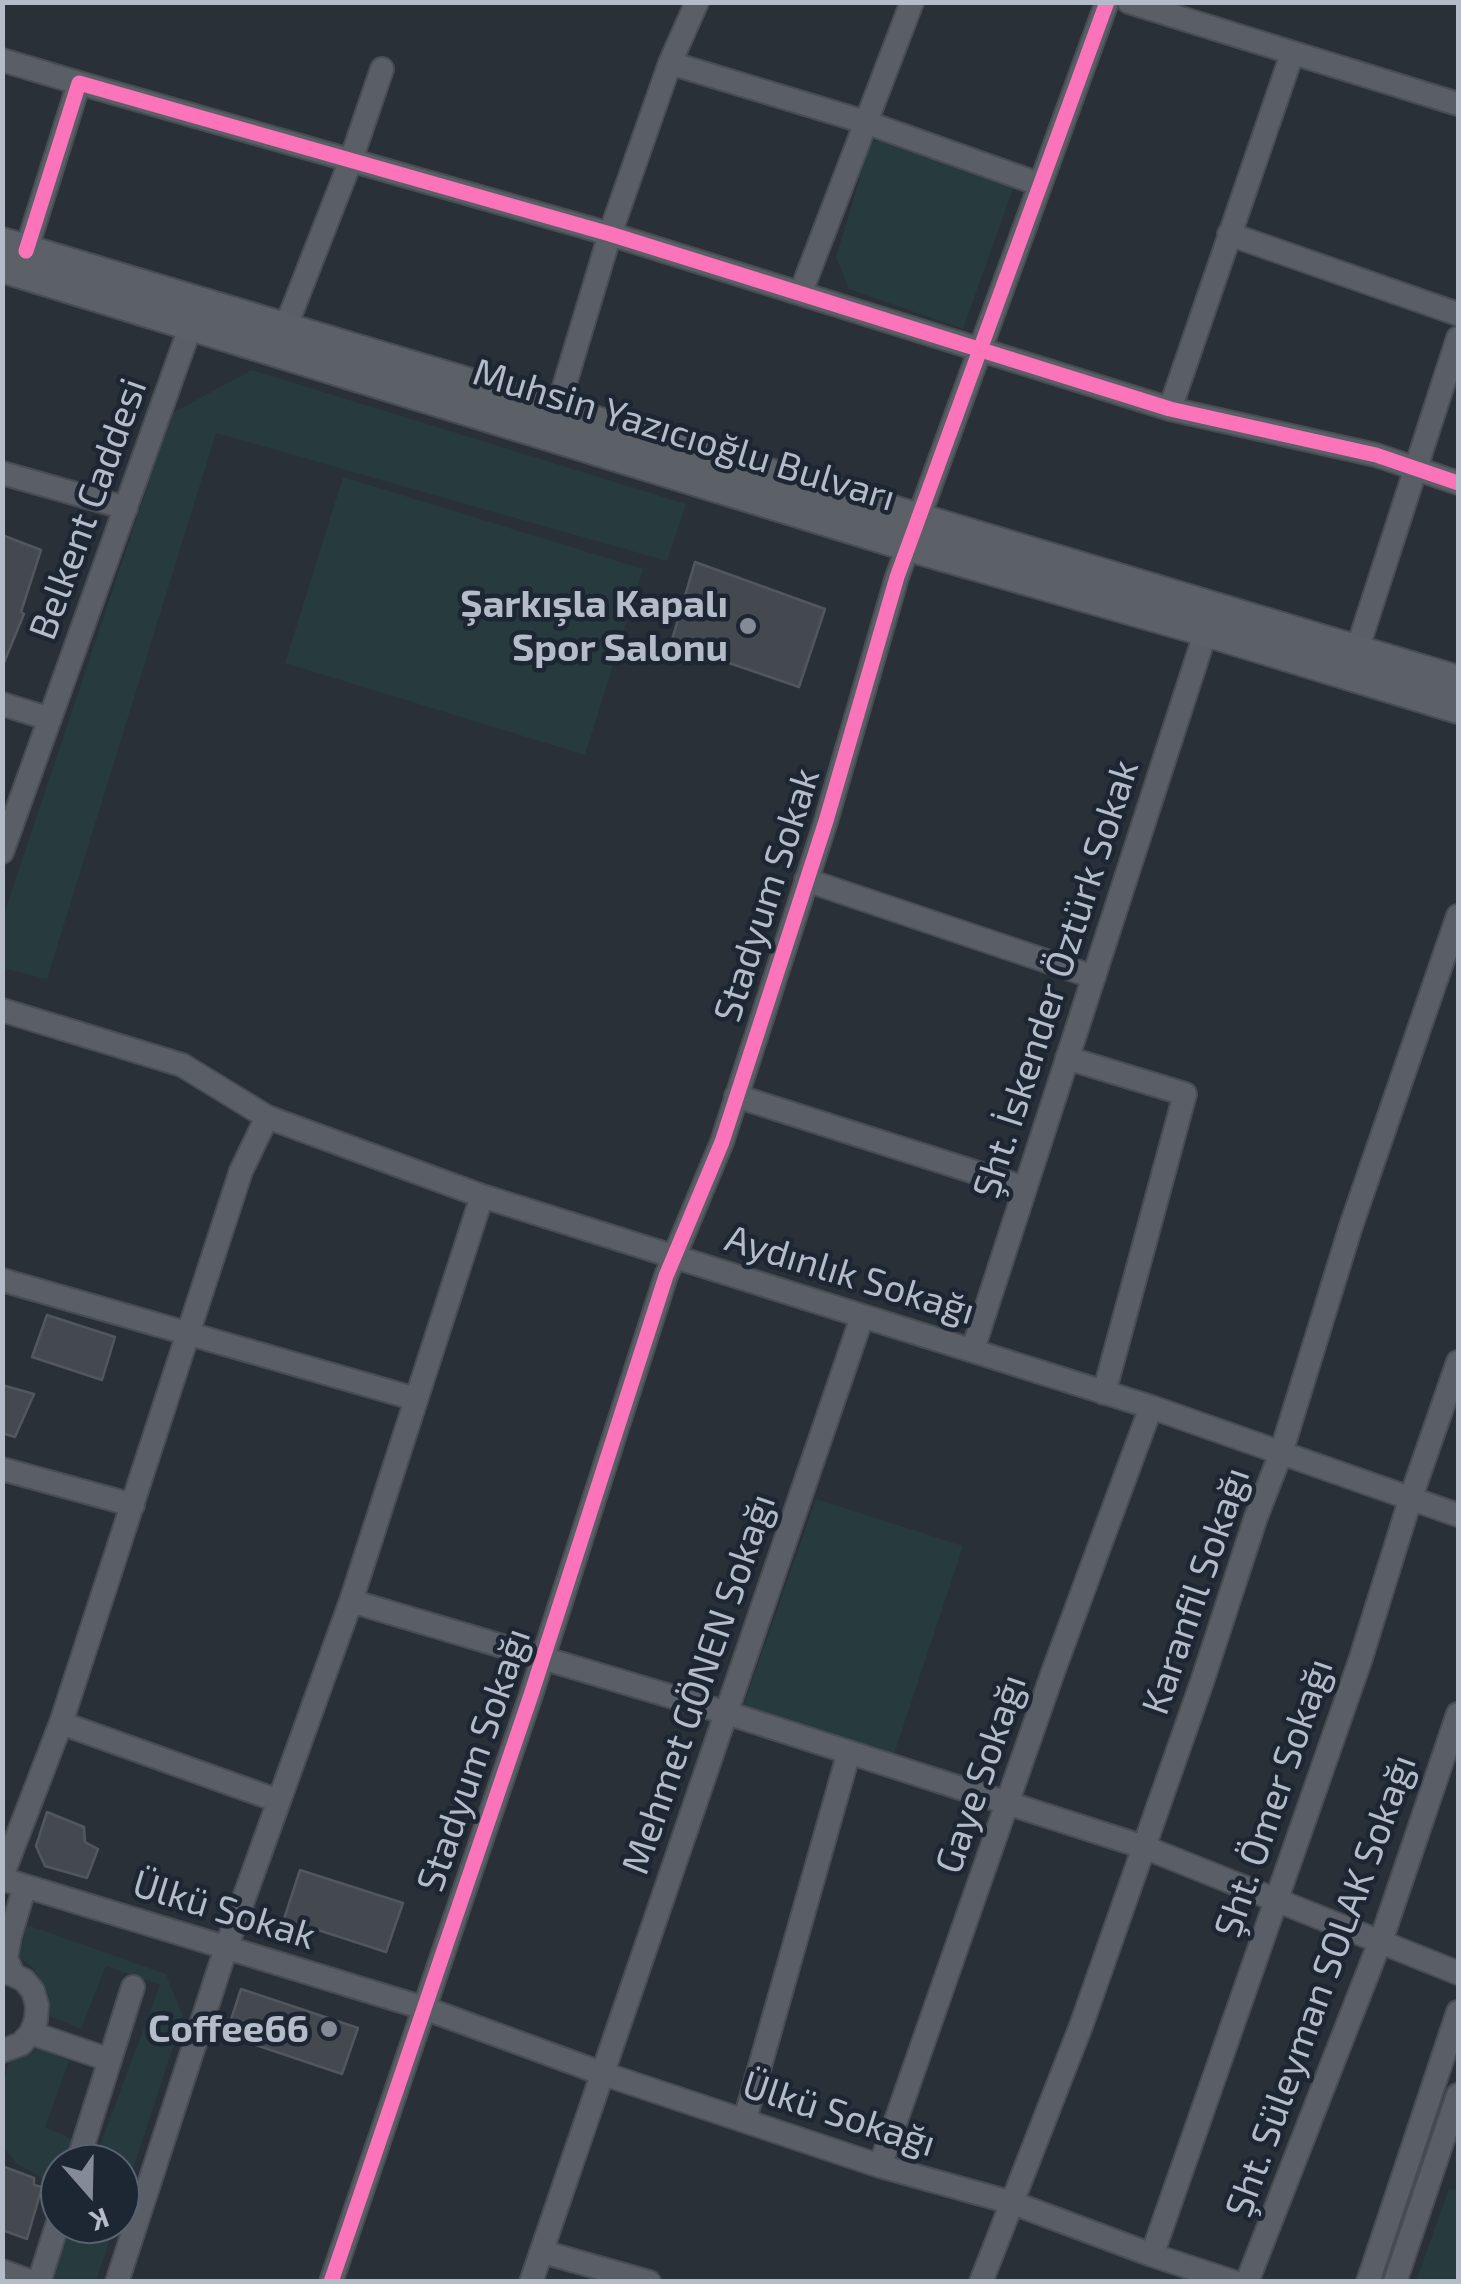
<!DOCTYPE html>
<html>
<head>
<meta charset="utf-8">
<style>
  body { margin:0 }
  #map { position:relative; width:1461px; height:2284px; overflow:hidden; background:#2a3038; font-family:"Exo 2",sans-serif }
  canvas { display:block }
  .frame { position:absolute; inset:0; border:5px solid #b4bcc9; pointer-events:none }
  .north { position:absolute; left:40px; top:2144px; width:100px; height:100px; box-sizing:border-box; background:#1d2633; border:2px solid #59626f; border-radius:50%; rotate:160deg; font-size:28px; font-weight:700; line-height:40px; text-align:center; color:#b4bcc9 }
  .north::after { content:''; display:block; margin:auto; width:35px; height:45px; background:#848b96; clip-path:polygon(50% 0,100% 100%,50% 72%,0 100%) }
</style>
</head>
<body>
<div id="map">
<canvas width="1461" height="2284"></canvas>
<div class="frame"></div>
<div class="north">K</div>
</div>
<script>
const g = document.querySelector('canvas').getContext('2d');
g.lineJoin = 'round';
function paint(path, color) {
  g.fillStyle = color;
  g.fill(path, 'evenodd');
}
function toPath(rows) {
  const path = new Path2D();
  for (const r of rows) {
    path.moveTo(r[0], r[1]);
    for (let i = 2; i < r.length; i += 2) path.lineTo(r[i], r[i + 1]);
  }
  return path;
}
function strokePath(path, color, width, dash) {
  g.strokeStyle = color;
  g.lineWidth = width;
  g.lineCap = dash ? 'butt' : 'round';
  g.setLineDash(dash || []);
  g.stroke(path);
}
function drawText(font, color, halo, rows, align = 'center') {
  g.font = font + ' "Exo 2",sans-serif';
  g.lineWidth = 9;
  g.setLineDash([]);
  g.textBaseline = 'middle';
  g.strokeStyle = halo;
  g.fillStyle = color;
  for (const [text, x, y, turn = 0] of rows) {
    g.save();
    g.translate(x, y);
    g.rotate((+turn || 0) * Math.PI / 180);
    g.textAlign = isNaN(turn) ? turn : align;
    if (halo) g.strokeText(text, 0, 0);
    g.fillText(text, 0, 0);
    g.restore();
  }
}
paint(toPath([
  [879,140,1014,186,963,329,849,289,836,257,870,144],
  [252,370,686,504,667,561,216,433,47,979,3,968,3,917,172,413],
  [343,477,643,569,585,755,285,663],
  [816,1499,963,1546,890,1766,739,1718],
  [27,1925,166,1974,183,2017,120,2208,120,2164,93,2164,160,1985,106,1966,81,2029,50,2016,48,1992,32,1967,19,1957],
  [39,2048,69,2061,45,2127,72,2139,63,2164,60,2164,54,2190,37,2175,17,2164,3,2146,3,2084,9,2063],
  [1449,2189,1458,2190,1458,2281,1416,2281],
  [70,2224,115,2224,96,2281,48,2282]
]), '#273a3e');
const building = toPath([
  [2,535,41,550,21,612,24,614,3,665,2,535],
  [695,562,825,609,799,687,671,643,695,562],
  [47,1315,115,1337,102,1380,32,1357,47,1315],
  [2,1385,34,1394,15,1437,2,1433,2,1385],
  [47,1812,84,1827,85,1842,98,1849,87,1878,45,1866,36,1846,47,1812],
  [300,1870,403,1903,386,1952,284,1919,300,1870],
  [241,1989,358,2028,342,2074,226,2035,241,1989],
  [2,2166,34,2178,34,2185,42,2187,27,2239,2,2230,2,2166]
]);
paint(building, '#444950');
strokePath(building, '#52575f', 2.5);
const minor = toPath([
  [1129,2,1458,104],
  [2,60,79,83],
  [670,63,865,122,1039,184],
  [1229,234,1458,314],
  [26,251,79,83,610,234,1170,409,1376,455,1458,483],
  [801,292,912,2],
  [286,326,351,160,382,69],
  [1170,409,1292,54],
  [557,410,610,234,670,63,697,2],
  [2,473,126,508],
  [1357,650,1458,338],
  [2,704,50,719],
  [2,852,196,311],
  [806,880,1094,977],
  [2,1010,182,1065,267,1117,482,1196,1151,1407,1458,1515],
  [1067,1058,1185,1094,1104,1393],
  [736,1096,1025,1188],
  [2,1280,416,1399],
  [973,1349,1206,631],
  [2,1469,133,1505],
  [351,1601,727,1713,1144,1847,1458,1973],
  [61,1723,279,1801],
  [2,1876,61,1723,241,1171,267,1117],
  [2,1879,424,2008,601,2073,880,2166,1013,2203,1152,2255,1234,2282],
  [2,1970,24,1980,33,1991,37,2005,36,2020,31,2033,21,2044,2,2051],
  [12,1972,6,1958,10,1936,25,1886],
  [31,2033,110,2060],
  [745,2119,849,1752],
  [77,2164,133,1987],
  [880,2166,1053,1672,1151,1407],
  [543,2252,649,2282],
  [1152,2255,1360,1661,1411,1497,1458,1362],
  [2,2271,32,2282],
  [39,2282,60,2216],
  [117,2282,226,1948,351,1601,482,1196],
  [331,2282,531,1695,666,1276,722,1142,826,821,897,577,1107,2],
  [531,2282,862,1317],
  [981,2282,1081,2026,1202,1682,1256,1517,1281,1453,1351,1226,1458,916],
  [1247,2282,1385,1929,1458,1714],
  [1368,2282,1458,2012],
  [1395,2282,1458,2095]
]);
const major = toPath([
  [2,243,1458,681],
  [2,267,909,546,1206,631,1458,708]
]);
strokePath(minor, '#484c53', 26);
strokePath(major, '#484c55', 34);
strokePath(minor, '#5a5e66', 22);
strokePath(major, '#5c6168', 30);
strokePath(toPath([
  [26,251,79,83,610,234,1170,409,1376,455,1458,483],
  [331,2282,531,1695,666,1276,722,1142,826,821,897,577,1107,2]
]), '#fb73b8', 15);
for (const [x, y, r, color] of [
  [748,626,10,"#848b96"],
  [329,2029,10,"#848b96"]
]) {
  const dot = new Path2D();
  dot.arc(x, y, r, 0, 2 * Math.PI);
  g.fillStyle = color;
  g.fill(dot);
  strokePath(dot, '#1d2633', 4);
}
drawText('38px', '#b4bcc9', '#1d2633', [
  ["Muhsin Yazıcıoğlu Bulvarı",684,435,17],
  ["Belkent Caddesi",88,509,-70],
  ["Stadyum Sokak",767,895,-72],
  ["Şht. İskender Öztürk Sokak",1056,979,-72],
  ["Aydınlık Sokağı",850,1275,17],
  ["Karanfil Sokağı",1196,1591,-71],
  ["Mehmet GÖNEN Sokağı",699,1684,-71],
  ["Stadyum Sokağı",474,1760,-71],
  ["Gaye Sokağı",981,1774,-71],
  ["Şht. Ömer Sokağı",1274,1798,-71],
  ["Ülkü Sokak",224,1910,17],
  ["Şht. Süleyman SOLAK Sokağı",1321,1986,-70],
  ["Ülkü Sokağı",839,2114,18]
]);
drawText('bold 38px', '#b4bcc9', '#1d2633', [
  ["Şarkışla Kapalı",728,604],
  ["Spor Salonu",728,648],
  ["Coffee66",309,2029]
], 'right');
</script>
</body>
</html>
